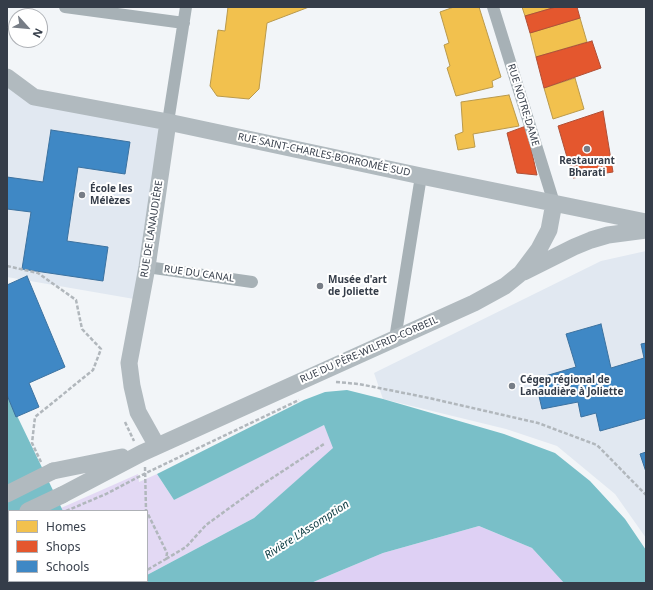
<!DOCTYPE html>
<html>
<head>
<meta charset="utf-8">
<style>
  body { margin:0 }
  #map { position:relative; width:653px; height:590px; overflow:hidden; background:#f2f5f8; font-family:"Noto Sans",sans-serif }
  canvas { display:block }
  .frame { position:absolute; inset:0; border:8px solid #353d49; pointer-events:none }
  .legend { position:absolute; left:8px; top:510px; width:140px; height:72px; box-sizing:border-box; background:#fff; border:1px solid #aeb1b6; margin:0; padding:5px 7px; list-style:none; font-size:12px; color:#353d49 }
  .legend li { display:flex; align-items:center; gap:8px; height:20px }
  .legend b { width:20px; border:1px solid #aeb1b6 }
  .north { position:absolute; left:8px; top:8px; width:40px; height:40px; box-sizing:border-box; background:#fff; border:1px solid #aeb1b6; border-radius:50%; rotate:117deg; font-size:11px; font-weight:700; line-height:16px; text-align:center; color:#353d49 }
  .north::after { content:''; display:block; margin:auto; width:14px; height:18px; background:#777d86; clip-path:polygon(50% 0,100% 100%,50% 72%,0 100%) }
</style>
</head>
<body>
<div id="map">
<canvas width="653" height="590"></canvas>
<div class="frame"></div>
<ul class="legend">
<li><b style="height:11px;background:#f2c14e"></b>Homes</li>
<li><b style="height:11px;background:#e4572e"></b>Shops</li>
<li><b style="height:11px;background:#3f88c5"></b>Schools</li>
</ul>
<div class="north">N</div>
</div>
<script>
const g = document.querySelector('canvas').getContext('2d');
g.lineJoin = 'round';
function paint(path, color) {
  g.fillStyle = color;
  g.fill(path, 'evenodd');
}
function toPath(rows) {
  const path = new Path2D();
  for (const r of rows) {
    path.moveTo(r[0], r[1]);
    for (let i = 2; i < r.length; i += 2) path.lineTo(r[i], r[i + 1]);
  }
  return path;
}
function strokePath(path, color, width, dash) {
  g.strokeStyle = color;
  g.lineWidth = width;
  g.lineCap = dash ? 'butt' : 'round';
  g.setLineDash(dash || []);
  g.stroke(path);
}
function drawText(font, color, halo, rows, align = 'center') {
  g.font = font + ' "Noto Sans",sans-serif';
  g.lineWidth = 4;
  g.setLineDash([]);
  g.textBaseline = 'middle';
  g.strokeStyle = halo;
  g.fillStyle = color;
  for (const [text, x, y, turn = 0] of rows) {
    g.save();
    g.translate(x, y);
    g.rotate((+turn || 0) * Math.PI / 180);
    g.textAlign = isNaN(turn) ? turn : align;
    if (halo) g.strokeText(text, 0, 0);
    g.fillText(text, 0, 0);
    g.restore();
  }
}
paint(toPath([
  [7,77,34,97,168,122,140,300,7,277],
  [646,251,646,538,615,494,557,446,506,429,383,399,374,373,601,261]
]), '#e1e8f1');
paint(toPath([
  [324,425,334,448,254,518,147,575,147,511,63,511,61,508,138,474,139,482,157,474,174,500]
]), '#e3d9f4');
paint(toPath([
  [479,526,532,548,564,583,311,583,383,553]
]), '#ded0f4');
paint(toPath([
  [347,390,383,399,504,434,555,453,590,481,625,519,646,550,646,583,564,583,532,548,479,526,383,553,311,583,9,583,7,580,7,395,63,511,9,511,9,581,147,581,147,575,254,518,333,448,324,425,174,500,157,474,304,400,325,392]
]), '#79bfc8');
const homes = toPath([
  [228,7,309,7,267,23,259,89,249,99,217,96,210,86,218,30,225,31,228,7],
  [454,7,479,7,501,77,492,81,493,87,456,96,447,68,450,66,444,45,449,43,440,12,454,7],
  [522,7,556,7,525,16,522,7],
  [580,18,587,42,536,57,530,33,580,18],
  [575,78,584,109,553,119,544,88,575,78],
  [509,95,519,126,473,134,475,147,458,150,455,135,463,132,461,102,509,95]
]);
paint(homes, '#f2c14e');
strokePath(homes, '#b9994c', 1);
const shops = toPath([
  [556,7,577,7,580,18,530,33,525,16,556,7],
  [592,41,601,68,544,88,536,57,592,41],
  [603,111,613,172,573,178,558,126,603,111],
  [526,126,537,175,517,173,507,133,526,126]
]);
paint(shops, '#e4572e');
strokePath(shops, '#b04f36', 1);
const schools = toPath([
  [51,130,130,142,125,174,78,167,67,241,108,247,103,281,22,269,31,212,7,209,7,177,43,182,51,130],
  [27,276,65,367,29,383,39,407,16,417,7,395,7,285,27,276],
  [601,324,611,368,644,358,641,344,646,343,646,418,600,431,596,413,581,417,578,402,542,409,535,379,576,367,566,334,601,324],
  [646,452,646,472,640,454,646,452]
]);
paint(schools, '#3f88c5');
strokePath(schools, '#3c72a0', 1);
strokePath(toPath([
  [7,266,38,273,76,300,82,329,101,349,93,370,35,417,32,443,41,462],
  [336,382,359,384,429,398,538,423,597,445,646,495],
  [125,422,134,441],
  [145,467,146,510,167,553,166,559,147,570],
  [66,511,106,494,146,473,299,400],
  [166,559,186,547,206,525,257,488,324,444]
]), '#b1b7bc', 2.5, [4, 2]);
strokePath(toPath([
  [65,7,184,23],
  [493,7,554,203],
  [168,122,186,7],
  [147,267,252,282],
  [395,339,421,176]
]), '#a7b1b6', 12);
strokePath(toPath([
  [7,77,34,97,168,122,421,176,646,222],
  [524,272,574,247,591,240,608,235,646,230],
  [157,446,138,412,132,386,129,363,147,267,168,122],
  [53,471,122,457],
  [62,495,142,453,474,303,505,286,521,273,539,249,549,230,554,203],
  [7,521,9,520]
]), '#b1babf', 17);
strokePath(toPath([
  [7,494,53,471],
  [28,511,62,495]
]), '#b1babf', 17);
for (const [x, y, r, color] of [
  [587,149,4,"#777d86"],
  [82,195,4,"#777d86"],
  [320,286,4,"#777d86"],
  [512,386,4,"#777d86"]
]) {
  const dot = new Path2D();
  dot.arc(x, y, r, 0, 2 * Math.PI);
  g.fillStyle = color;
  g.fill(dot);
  strokePath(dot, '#fff', 1.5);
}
drawText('10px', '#353d49', '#fff', [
  ["RUE NOTRE-DAME",523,105,73],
  ["RUE SAINT-CHARLES-BORROMÉE SUD",324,155,12],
  ["RUE DE LANAUDIÈRE",152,229,-81],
  ["RUE DU CANAL",199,274,8],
  ["RUE DU PÈRE-WILFRID-CORBEIL",369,350,-24]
]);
drawText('bold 10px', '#353d49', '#fff', [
  ["Restaurant",587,161,"center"],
  ["Bharati",587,173,"center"],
  ["École les",90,189],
  ["Mélèzes",90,201],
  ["Musée d'art",328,280],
  ["de Joliette",328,292],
  ["Cégep régional de",520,380],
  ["Lanaudière à Joliette",520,392]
], 'left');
drawText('italic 11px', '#0b3a40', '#fff', [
  ["Rivière L'Assomption",307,530,-33]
]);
</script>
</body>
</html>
